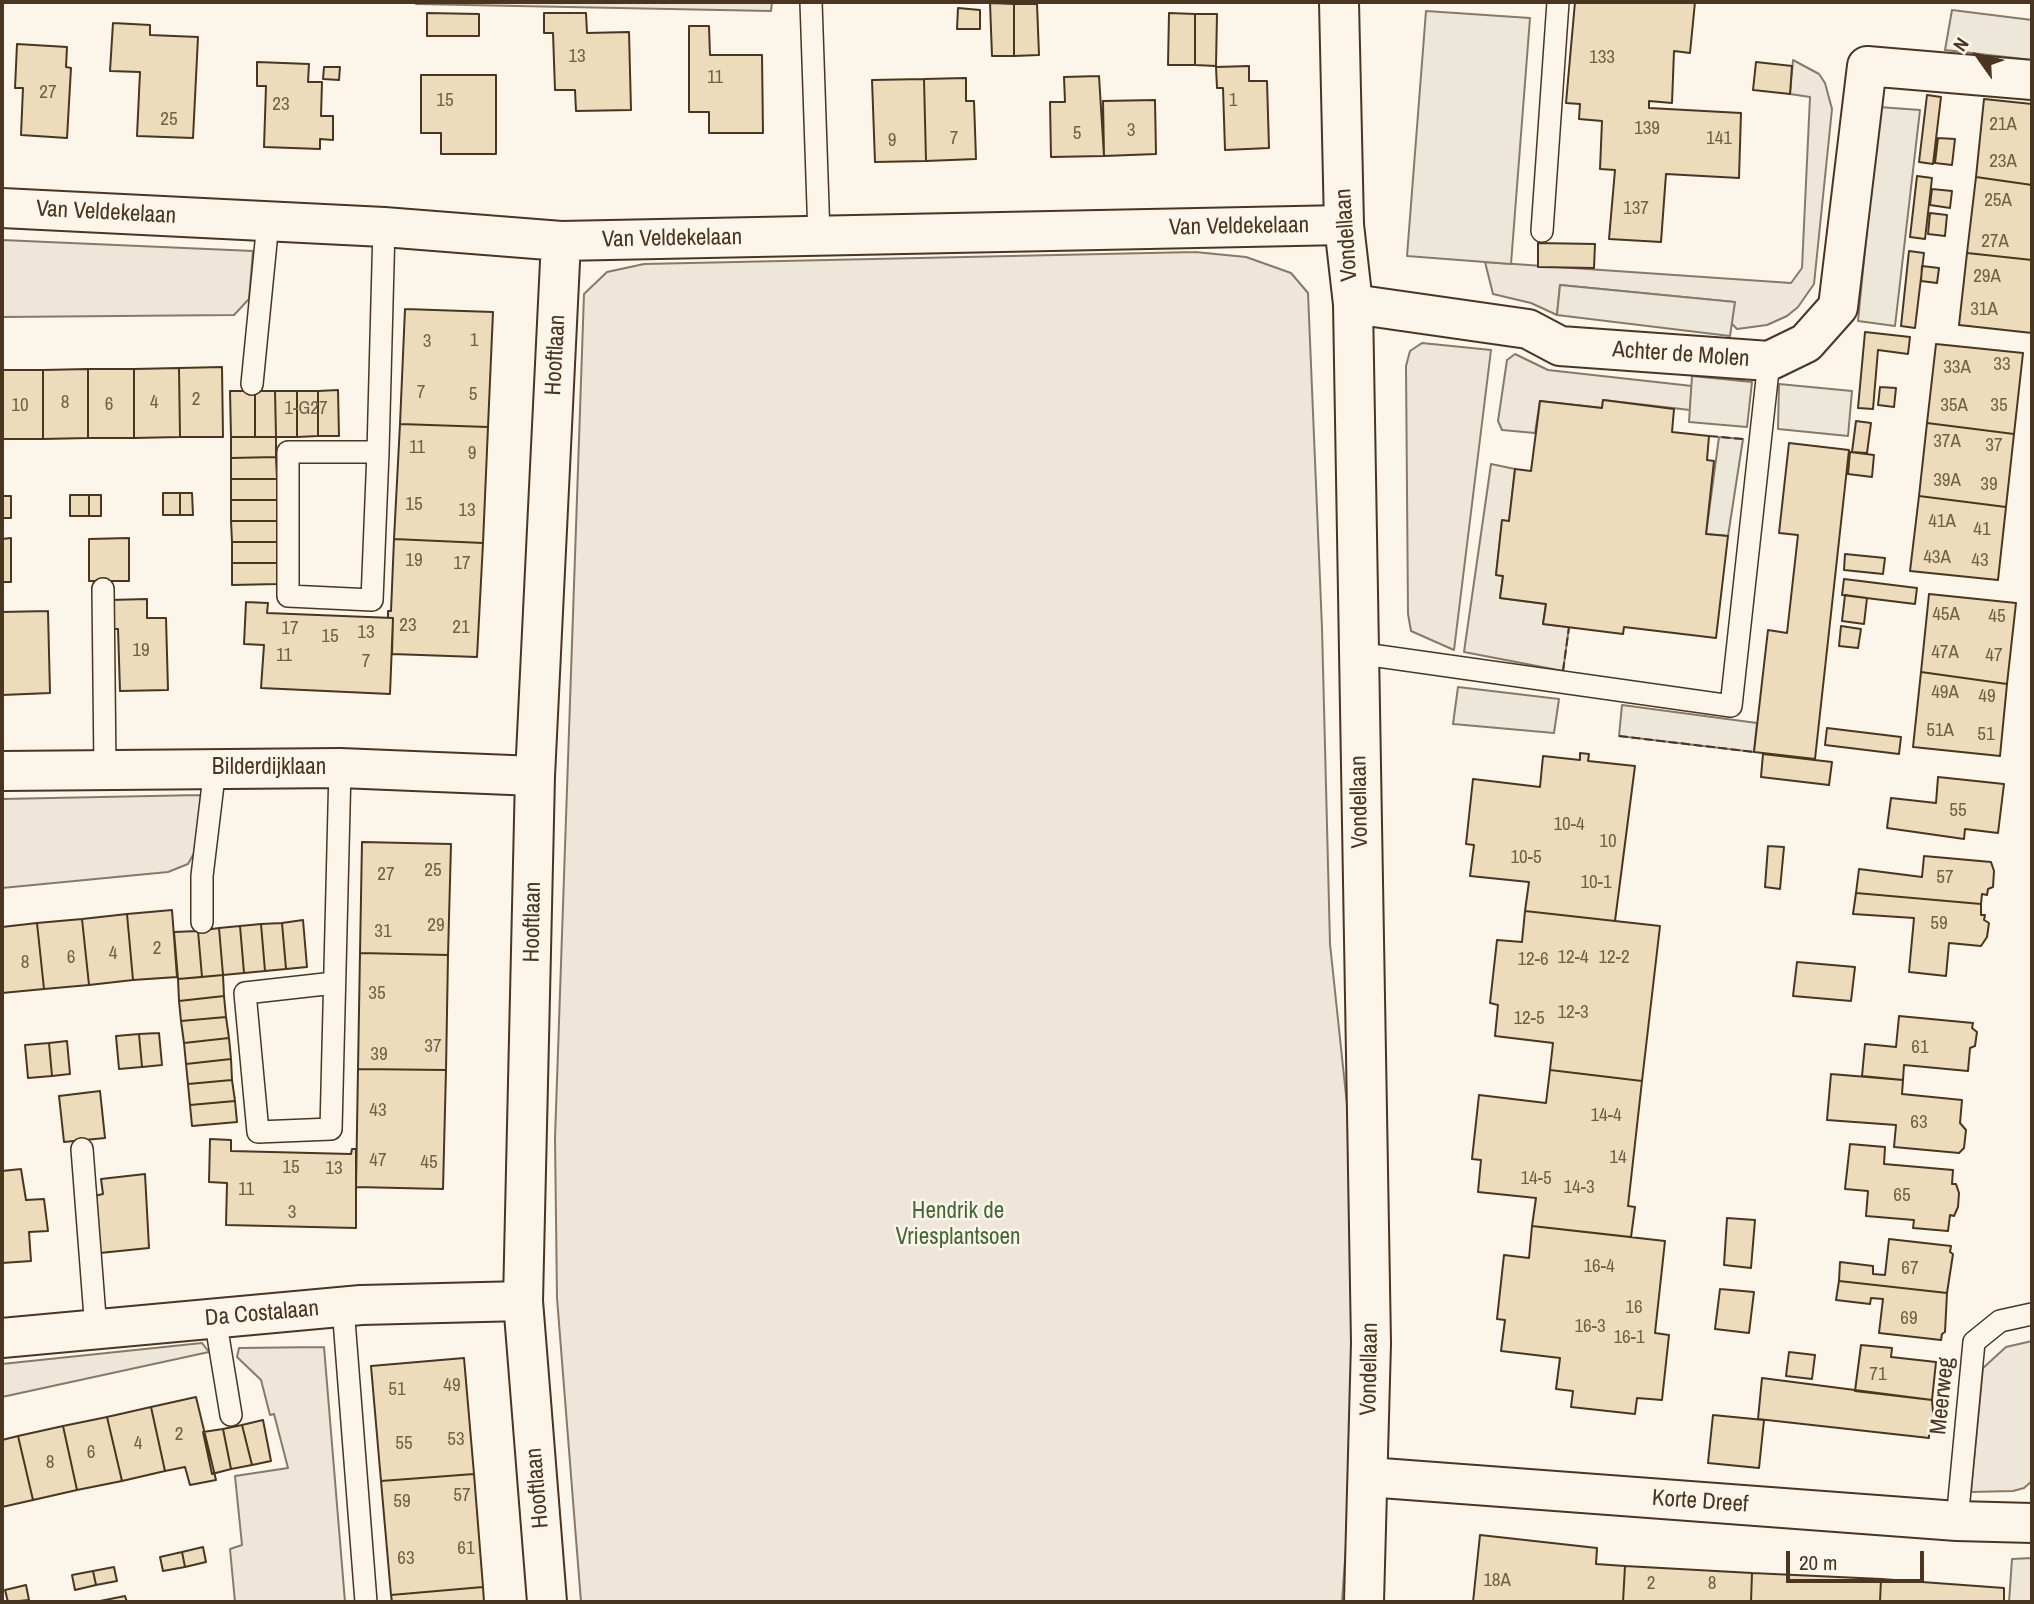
<!DOCTYPE html>
<html>
<head>
<meta charset="utf-8">
<style>
  body { margin:0 }
  #map { position:relative; width:2034px; height:1604px; overflow:hidden; background:#fbf6e9; font-family:"Archivo Narrow",sans-serif }
  canvas { display:block }
  .frame { position:absolute; inset:0; border:4px solid #4a3520; pointer-events:none }
  .north { position:absolute; left:1943px; top:21px; width:70px; height:70px; -webkit-text-stroke:5px #fbf6e9; paint-order:stroke; rotate:304deg; font-size:19px; font-weight:700; line-height:28px; text-align:center; color:#4a3520 }
  .north::after { content:''; display:block; margin:auto; width:24px; height:32px; background:#4a3520; clip-path:polygon(50% 0,100% 100%,50% 72%,0 100%) }
  .scale { position:absolute; left:1786px; top:1551px; width:138px; height:32px; box-sizing:border-box; border:4px solid #4a3520; border-top:0; padding-left:9px; font-size:21px; line-height:24px; white-space:nowrap; color:#4a3520; -webkit-text-stroke:5px #fbf6e9; paint-order:stroke }
</style>
</head>
<body>
<div id="map">
<canvas width="2034" height="1604"></canvas>
<div class="frame"></div>
<div class="north">N</div>
<div class="scale">20 m</div>
</div>
<script>
const g = document.querySelector('canvas').getContext('2d');
g.lineJoin = 'round';
function paint(path, color) {
  g.fillStyle = color;
  g.fill(path, 'evenodd');
}
function toPath(rows) {
  const path = new Path2D();
  for (const r of rows) {
    path.moveTo(r[0], r[1]);
    for (let i = 2; i < r.length; i += 2) path.lineTo(r[i], r[i + 1]);
  }
  return path;
}
function strokePath(path, color, width, dash) {
  g.strokeStyle = color;
  g.lineWidth = width;
  g.lineCap = dash ? 'butt' : 'round';
  g.setLineDash(dash || []);
  g.stroke(path);
}
function drawText(font, color, halo, rows, align = 'center') {
  g.font = font + ' "Archivo Narrow",sans-serif';
  g.lineWidth = 5;
  g.setLineDash([]);
  g.textBaseline = 'middle';
  g.strokeStyle = halo;
  g.fillStyle = color;
  for (const [text, x, y, turn = 0] of rows) {
    g.save();
    g.translate(x, y);
    g.rotate((+turn || 0) * Math.PI / 180);
    g.textAlign = isNaN(turn) ? turn : align;
    if (halo) g.strokeText(text, 0, 0);
    g.fillText(text, 0, 0);
    g.restore();
  }
}
const green = toPath([
  [1793,60,1819,74,1825,83,1832,109,1814,284,1798,307,1787,316,1767,325,1737,329,1731,323,1734,302,1560,285,1557,315,1531,303,1493,294,1485,262,1791,283,1802,268,1810,97,1790,94,1793,60],
  [2,240,253,251,249,299,234,315,2,317,2,240],
  [1195,252,1246,257,1291,273,1308,293,1322,628,1330,944,1350,1133,1356,1407,1342,1602,581,1602,557,1298,555,1138,584,294,607,272,644,264,1195,252],
  [1422,343,1491,350,1454,650,1411,631,1408,614,1406,366,1410,351,1422,343],
  [1515,354,1548,370,1692,386,1690,410,1603,400,1602,408,1540,401,1535,433,1502,430,1498,421,1507,360,1515,354],
  [1491,464,1515,469,1509,521,1502,521,1496,575,1503,576,1500,598,1546,604,1543,624,1569,627,1563,671,1464,652,1491,464],
  [201,795,198,846,188,864,168,872,2,888,2,799,201,795],
  [2032,1341,2032,1481,2024,1488,2013,1491,1971,1492,1983,1368,2006,1347,2032,1341],
  [202,1343,209,1352,2,1397,2,1364,202,1343],
  [324,1347,345,1602,235,1602,230,1549,242,1545,235,1476,288,1468,274,1414,270,1415,261,1380,237,1357,239,1348,324,1347],
  [2032,1558,2032,1602,2009,1602,2012,1559,2032,1558]
]);
paint(green, '#ede6d9');
strokePath(green, '#887966', 2);
const parking = toPath([
  [416,2,772,2,771,11,416,4,416,2],
  [1952,10,2032,20,2032,60,1945,50,1952,10],
  [1426,11,1530,18,1511,264,1407,256,1426,11],
  [1879,107,1920,110,1895,326,1858,321,1879,107],
  [1560,285,1735,302,1730,336,1557,315,1560,285],
  [1692,376,1752,382,1747,427,1689,422,1692,376],
  [1779,384,1852,391,1848,436,1778,429,1779,384],
  [1719,437,1743,439,1728,536,1706,534,1719,437],
  [1458,687,1559,699,1554,733,1453,724,1458,687],
  [1622,705,1757,723,1754,752,1619,736,1622,705]
]);
paint(parking, '#ede7d9');
strokePath(parking, '#887966', 2);
const building = toPath([
  [1575,2,1695,2,1690,53,1674,51,1672,103,1649,101,1649,108,1741,113,1739,178,1666,174,1661,242,1609,239,1615,170,1600,169,1602,121,1579,119,1580,104,1566,103,1575,2],
  [990,3,1014,4,1014,56,992,56,990,3],
  [1014,4,1037,4,1039,55,1014,56,1014,4],
  [958,8,980,10,980,29,957,29,958,8],
  [427,13,479,14,479,36,427,36,427,13],
  [544,13,586,13,587,33,629,32,631,110,576,111,575,90,555,90,553,33,544,33,544,13],
  [1169,13,1195,14,1195,65,1168,65,1169,13],
  [1195,14,1217,14,1216,66,1195,65,1195,14],
  [113,23,150,25,150,35,198,37,193,138,137,136,140,72,110,71,113,23],
  [689,26,709,26,710,55,762,55,763,133,709,133,709,112,689,112,689,26],
  [17,44,67,47,66,67,71,68,67,138,21,135,23,88,15,88,17,44],
  [257,62,309,64,308,82,322,82,321,116,333,116,333,140,320,139,320,149,264,147,266,86,257,86,257,62],
  [1756,62,1792,66,1790,94,1753,90,1756,62],
  [1249,66,1249,81,1267,81,1269,148,1225,150,1223,88,1217,88,1216,67,1249,66],
  [324,67,340,67,339,80,323,79,324,67],
  [421,75,496,75,496,154,441,154,441,133,421,133,421,75],
  [1099,76,1104,156,1051,157,1050,102,1065,102,1064,77,1099,76],
  [966,78,966,101,974,101,976,159,926,161,924,79,966,78],
  [924,79,926,161,875,162,872,80,924,79],
  [1927,95,1941,97,1933,164,1919,162,1927,95],
  [1984,99,2032,104,2032,185,1976,177,1984,99],
  [1155,100,1156,154,1104,156,1103,101,1155,100],
  [1938,138,1955,139,1952,165,1935,163,1938,138],
  [1917,176,1932,178,1925,239,1910,237,1917,176],
  [1976,177,2032,185,2032,260,1967,253,1976,177],
  [1932,189,1952,191,1950,208,1930,205,1932,189],
  [1930,213,1947,215,1945,236,1928,234,1930,213],
  [1538,243,1595,244,1594,268,1538,267,1538,243],
  [1909,251,1924,253,1915,328,1901,326,1909,251],
  [1967,253,2032,260,2032,333,1959,325,1967,253],
  [1922,266,1939,268,1937,283,1921,281,1922,266],
  [405,309,493,312,488,427,400,424,405,309],
  [1865,332,1910,337,1908,354,1878,350,1873,409,1858,408,1865,332],
  [1936,344,2023,353,2014,434,1927,423,1936,344],
  [222,367,223,437,180,437,179,368,222,367],
  [179,368,180,437,134,438,134,369,179,368],
  [88,369,88,438,43,439,43,370,88,369],
  [88,369,134,369,134,438,88,438,88,369],
  [2,370,43,370,43,439,2,439,2,370],
  [1880,387,1896,388,1894,407,1878,405,1880,387],
  [338,390,339,436,318,436,318,391,338,390],
  [230,391,255,391,255,437,231,437,230,391],
  [255,391,275,391,276,437,255,437,255,391],
  [275,391,297,391,297,437,276,437,275,391],
  [297,391,318,391,318,436,297,437,297,391],
  [1603,400,1674,409,1672,432,1709,436,1707,460,1714,461,1706,534,1728,536,1716,638,1624,627,1623,634,1543,624,1546,604,1500,598,1503,576,1496,575,1502,520,1509,521,1515,469,1531,471,1540,401,1602,408,1603,400],
  [1856,421,1871,423,1867,453,1852,452,1856,421],
  [1927,423,2014,434,2006,507,1919,496,1927,423],
  [400,424,488,427,483,543,394,539,400,424],
  [231,437,276,437,276,457,231,458,231,437],
  [1789,443,1849,450,1815,759,1754,752,1768,630,1787,633,1798,535,1779,533,1789,443],
  [1850,452,1874,455,1872,477,1848,474,1850,452],
  [276,457,277,479,231,479,231,458,276,457],
  [231,479,277,479,277,500,231,500,231,479],
  [163,493,180,493,180,515,163,515,163,493],
  [180,493,192,493,193,515,180,515,180,493],
  [70,495,89,495,89,516,70,516,70,495],
  [89,495,101,495,101,516,89,516,89,495],
  [2,496,11,496,11,518,2,518,2,496],
  [1919,496,2006,507,1998,580,1910,571,1919,496],
  [231,500,277,500,277,521,231,521,231,500],
  [231,521,277,521,277,542,232,542,231,521],
  [11,538,11,582,2,582,2,539,11,538],
  [129,538,129,581,89,581,89,539,129,538],
  [394,539,483,543,477,657,392,654,393,618,388,618,388,611,391,611,394,539],
  [232,542,277,542,278,563,232,563,232,542],
  [1845,554,1885,558,1883,574,1844,570,1845,554],
  [232,563,278,563,278,584,232,585,232,563],
  [1844,579,1917,588,1915,604,1842,595,1844,579],
  [1929,594,2016,603,2007,684,1921,672,1929,594],
  [1845,595,1867,598,1864,624,1842,621,1845,595],
  [147,599,147,618,166,618,168,690,120,691,118,629,111,629,110,600,147,599],
  [246,602,268,603,267,613,393,618,390,694,261,688,264,645,244,644,246,602],
  [48,611,50,693,2,695,2,612,48,611],
  [1841,626,1861,629,1858,648,1839,646,1841,626],
  [1921,672,2007,684,2000,756,1913,747,1921,672],
  [1827,728,1901,737,1899,754,1825,745,1827,728],
  [1580,753,1589,754,1588,761,1635,766,1615,921,1525,911,1529,882,1470,876,1474,845,1466,844,1473,779,1540,787,1543,756,1580,760,1580,753],
  [1763,754,1832,762,1829,785,1761,777,1763,754],
  [1938,777,2004,784,1998,833,1965,829,1964,839,1887,828,1891,798,1936,803,1938,777],
  [362,842,451,844,448,955,360,953,362,842],
  [1768,846,1784,847,1780,889,1765,887,1768,846],
  [1924,856,1991,862,1994,871,1993,887,1988,889,1987,895,1982,894,1981,904,1856,893,1859,869,1922,877,1924,856],
  [1856,893,1981,904,1981,915,1985,915,1984,920,1989,923,1987,937,1981,946,1949,943,1946,976,1909,972,1914,918,1853,914,1856,893],
  [172,910,177,977,133,980,127,914,172,910],
  [1525,911,1660,926,1642,1081,1550,1070,1553,1043,1495,1036,1498,1005,1490,1003,1497,940,1522,942,1525,911],
  [127,914,133,980,89,985,82,919,127,914],
  [82,919,89,985,44,989,37,923,82,919],
  [303,920,307,967,286,969,282,923,303,920],
  [37,923,44,989,2,993,2,927,37,923],
  [282,923,286,969,265,971,261,924,282,923],
  [261,924,265,971,244,973,240,926,261,924],
  [240,926,244,973,223,975,219,928,240,926],
  [219,928,223,975,202,977,198,931,219,928],
  [198,931,202,977,178,979,174,932,198,931],
  [360,953,448,955,446,1070,358,1069,360,953],
  [1797,962,1855,967,1851,1001,1793,996,1797,962],
  [223,975,224,996,179,1001,178,979,223,975],
  [224,996,226,1017,181,1021,179,1001,224,996],
  [1899,1016,1973,1023,1972,1028,1977,1032,1975,1046,1970,1048,1968,1071,1904,1065,1903,1080,1862,1076,1865,1044,1896,1047,1899,1016],
  [226,1017,229,1038,184,1043,181,1021,226,1017],
  [159,1033,162,1065,142,1067,139,1034,159,1033],
  [139,1034,142,1067,119,1069,116,1036,139,1034],
  [229,1038,231,1059,186,1064,184,1043,229,1038],
  [67,1041,70,1074,52,1076,49,1043,67,1041],
  [49,1043,52,1076,28,1078,25,1045,49,1043],
  [231,1059,232,1080,188,1084,186,1064,231,1059],
  [358,1069,446,1070,443,1189,356,1187,358,1069],
  [1550,1070,1642,1081,1628,1206,1635,1207,1631,1237,1532,1226,1536,1198,1478,1192,1481,1160,1472,1159,1479,1095,1546,1103,1550,1070],
  [1831,1074,1903,1080,1902,1094,1962,1100,1960,1123,1966,1130,1964,1148,1959,1153,1894,1147,1896,1125,1827,1120,1831,1074],
  [232,1080,235,1101,190,1105,188,1084,232,1080],
  [100,1091,105,1138,64,1142,59,1096,100,1091],
  [235,1101,237,1122,192,1126,190,1105,235,1101],
  [210,1139,231,1140,231,1151,351,1154,352,1149,356,1149,356,1228,226,1225,227,1183,209,1182,210,1139],
  [1850,1144,1885,1147,1884,1164,1953,1170,1952,1184,1956,1184,1959,1193,1958,1207,1954,1216,1950,1215,1948,1231,1913,1228,1914,1220,1866,1216,1868,1191,1845,1189,1850,1144],
  [21,1169,26,1200,44,1199,48,1231,29,1232,31,1261,2,1263,2,1171,21,1169],
  [145,1174,149,1248,100,1253,94,1196,103,1194,101,1179,145,1174],
  [1727,1218,1755,1220,1751,1268,1724,1265,1727,1218],
  [1532,1226,1665,1241,1655,1333,1669,1335,1662,1400,1637,1398,1635,1414,1571,1407,1573,1391,1556,1389,1560,1358,1501,1351,1505,1320,1497,1319,1504,1255,1529,1258,1532,1226],
  [1889,1239,1951,1246,1950,1252,1953,1254,1947,1293,1839,1281,1840,1262,1873,1266,1873,1274,1885,1275,1889,1239],
  [1839,1281,1947,1293,1945,1332,1942,1334,1941,1340,1879,1333,1883,1299,1871,1298,1870,1304,1836,1300,1839,1281],
  [1720,1289,1754,1292,1749,1333,1715,1329,1720,1289],
  [1861,1345,1892,1348,1891,1357,1936,1362,1932,1400,1855,1391,1861,1345],
  [1789,1352,1815,1355,1812,1379,1786,1376,1789,1352],
  [464,1358,474,1474,381,1481,371,1366,464,1358],
  [1762,1378,1932,1400,1933,1412,1936,1415,1935,1431,1929,1434,1929,1438,1758,1419,1762,1378],
  [196,1397,216,1480,190,1485,185,1467,165,1471,151,1407,196,1397],
  [151,1407,165,1471,122,1481,107,1417,151,1407],
  [1713,1415,1764,1420,1759,1468,1708,1463,1713,1415],
  [107,1417,122,1481,77,1490,63,1426,107,1417],
  [263,1420,271,1461,252,1465,242,1425,263,1420],
  [242,1425,252,1465,231,1469,223,1429,242,1425],
  [63,1426,77,1490,33,1500,18,1436,63,1426],
  [223,1429,231,1469,212,1474,203,1432,223,1429],
  [18,1436,33,1500,2,1507,2,1440,18,1436],
  [474,1474,483,1587,391,1595,381,1481,474,1474],
  [1480,1535,1597,1548,1596,1564,1625,1566,1623,1602,1473,1602,1480,1535],
  [203,1547,206,1562,185,1567,182,1552,203,1547],
  [182,1552,185,1567,163,1571,160,1557,182,1552],
  [1625,1566,1752,1573,1751,1602,1623,1602,1625,1566],
  [114,1567,117,1581,96,1585,93,1571,114,1567],
  [93,1571,96,1585,75,1590,72,1575,93,1571],
  [1752,1573,1881,1579,1880,1602,1751,1602,1752,1573],
  [1881,1579,2004,1588,2004,1602,1880,1602,1881,1579],
  [26,1585,29,1600,8,1602,5,1590,26,1585],
  [483,1587,484,1602,392,1602,391,1595,483,1587],
  [125,1596,127,1602,95,1602,125,1596]
]);
paint(building, '#ecdcbc');
strokePath(building, '#4a3520', 2);
const service = toPath([
  [811,2,819,236],
  [1542,231,1558,2],
  [252,384,268,222],
  [378,452,288,452,288,596,372,600,378,452,384,227],
  [103,589,105,770],
  [1357,653,1731,706,1769,361],
  [202,922,202,876,215,768],
  [334,983,245,993,258,1132,331,1129,340,768],
  [82,1149,96,1330],
  [343,1307,366,1602],
  [215,1318,231,1415],
  [1957,1521,1974,1342,2000,1321,2032,1314]
]);
const minor = toPath([
  [2,208,384,227,561,241,1344,225],
  [1353,304,1528,329,1560,346,1769,361,1806,343,1838,307,1867,66,2032,80],
  [2,771,340,768,535,776],
  [2,1338,361,1305,523,1301],
  [1368,1477,1957,1521,2032,1523],
  [547,1602,523,1301,535,776,561,241]
]);
const tertiary = toPath([
  [1339,2,1344,225,1353,304,1371,1343,1364,1602]
]);
strokePath(service, '#4a3520', 24);
strokePath(minor, '#4a3520', 42);
strokePath(tertiary, '#4a3520', 42);
strokePath(service, '#fbf6e9', 21);
strokePath(minor, '#fbf6e9', 38);
strokePath(tertiary, '#fbf6e9', 38);
strokePath(toPath([
  [1709,436,1743,439],
  [1563,671,1569,627],
  [1619,736,1754,752]
]), '#4a3520', 2, [9, 3.5]);
drawText('19px', '#725f47', null, [
  ["13",577,57],
  ["133",1602,58],
  ["11",715,78],
  ["27",48,93],
  ["15",445,101],
  ["1",1233,101],
  ["23",281,105],
  ["25",169,120],
  ["21A",2003,125],
  ["139",1647,129],
  ["3",1131,131],
  ["5",1077,134],
  ["7",954,139],
  ["141",1719,139],
  ["9",892,141],
  ["23A",2003,162],
  ["25A",1998,201],
  ["137",1636,209],
  ["27A",1995,242],
  ["29A",1987,277],
  ["31A",1984,310],
  ["1",474,341],
  ["3",427,342],
  ["33",2002,365],
  ["33A",1957,368],
  ["7",421,393],
  ["5",473,395],
  ["2",196,400],
  ["8",65,403],
  ["4",154,403],
  ["6",109,405],
  ["10",20,406],
  ["35A",1954,406],
  ["35",1999,406],
  ["1-G27",306,409],
  ["37A",1947,442],
  ["37",1994,446],
  ["11",417,448],
  ["9",472,454],
  ["39A",1947,481],
  ["39",1989,485],
  ["15",414,505],
  ["13",467,511],
  ["41A",1942,522],
  ["41",1982,530],
  ["43A",1937,558],
  ["19",414,561],
  ["43",1980,561],
  ["17",462,564],
  ["45A",1946,615],
  ["45",1997,617],
  ["23",408,626],
  ["21",461,628],
  ["17",290,629],
  ["13",366,633],
  ["15",330,637],
  ["19",141,651],
  ["47A",1945,653],
  ["11",284,656],
  ["47",1994,656],
  ["7",366,662],
  ["49A",1945,693],
  ["49",1987,697],
  ["51A",1940,731],
  ["51",1986,735],
  ["55",1958,811],
  ["10-4",1569,825],
  ["10",1608,842],
  ["10-5",1526,858],
  ["25",433,871],
  ["27",386,875],
  ["57",1945,878],
  ["10-1",1596,883],
  ["59",1939,924],
  ["29",436,926],
  ["31",383,932],
  ["2",157,949],
  ["4",113,954],
  ["6",71,958],
  ["12-4",1573,958],
  ["12-2",1614,958],
  ["12-6",1533,960],
  ["8",25,963],
  ["35",377,994],
  ["12-3",1573,1013],
  ["12-5",1529,1019],
  ["37",433,1047],
  ["61",1920,1048],
  ["39",379,1055],
  ["43",378,1111],
  ["14-4",1606,1116],
  ["63",1919,1123],
  ["14",1618,1158],
  ["47",378,1161],
  ["45",429,1163],
  ["15",291,1168],
  ["13",334,1169],
  ["14-5",1536,1179],
  ["14-3",1579,1188],
  ["11",246,1190],
  ["65",1902,1196],
  ["3",292,1213],
  ["16-4",1599,1267],
  ["67",1910,1269],
  ["16",1634,1308],
  ["69",1909,1319],
  ["16-3",1590,1327],
  ["16-1",1629,1338],
  ["71",1878,1375],
  ["49",452,1386],
  ["51",397,1390],
  ["2",179,1435],
  ["53",456,1440],
  ["4",138,1444],
  ["55",404,1444],
  ["6",91,1453],
  ["8",50,1463],
  ["57",462,1496],
  ["59",402,1502],
  ["61",466,1549],
  ["63",406,1559],
  ["18A",1497,1581],
  ["2",1651,1584],
  ["8",1712,1584]
]);
drawText('23px', '#4a3520', '#fbf6e9', [
  ["Van Veldekelaan",106,213,3],
  ["Van Veldekelaan",1239,227,-1],
  ["Vondellaan",1347,235,-94],
  ["Van Veldekelaan",672,239,-1],
  ["Hooftlaan",556,355,-87],
  ["Achter de Molen",1681,355,4],
  ["Bilderdijklaan",269,768],
  ["Vondellaan",1360,802,-91],
  ["Hooftlaan",533,922,-89],
  ["Da Costalaan",262,1314,-5],
  ["Vondellaan",1370,1369,-89],
  ["Meerweg",1943,1396,-84],
  ["Hooftlaan",538,1488,-95],
  ["Korte Dreef",1700,1502,4]
]);
drawText('23px', '#436837', '#fbf6e9', [
  ["Hendrik de",958,1212],
  ["Vriesplantsoen",958,1238]
]);
</script>
</body>
</html>
